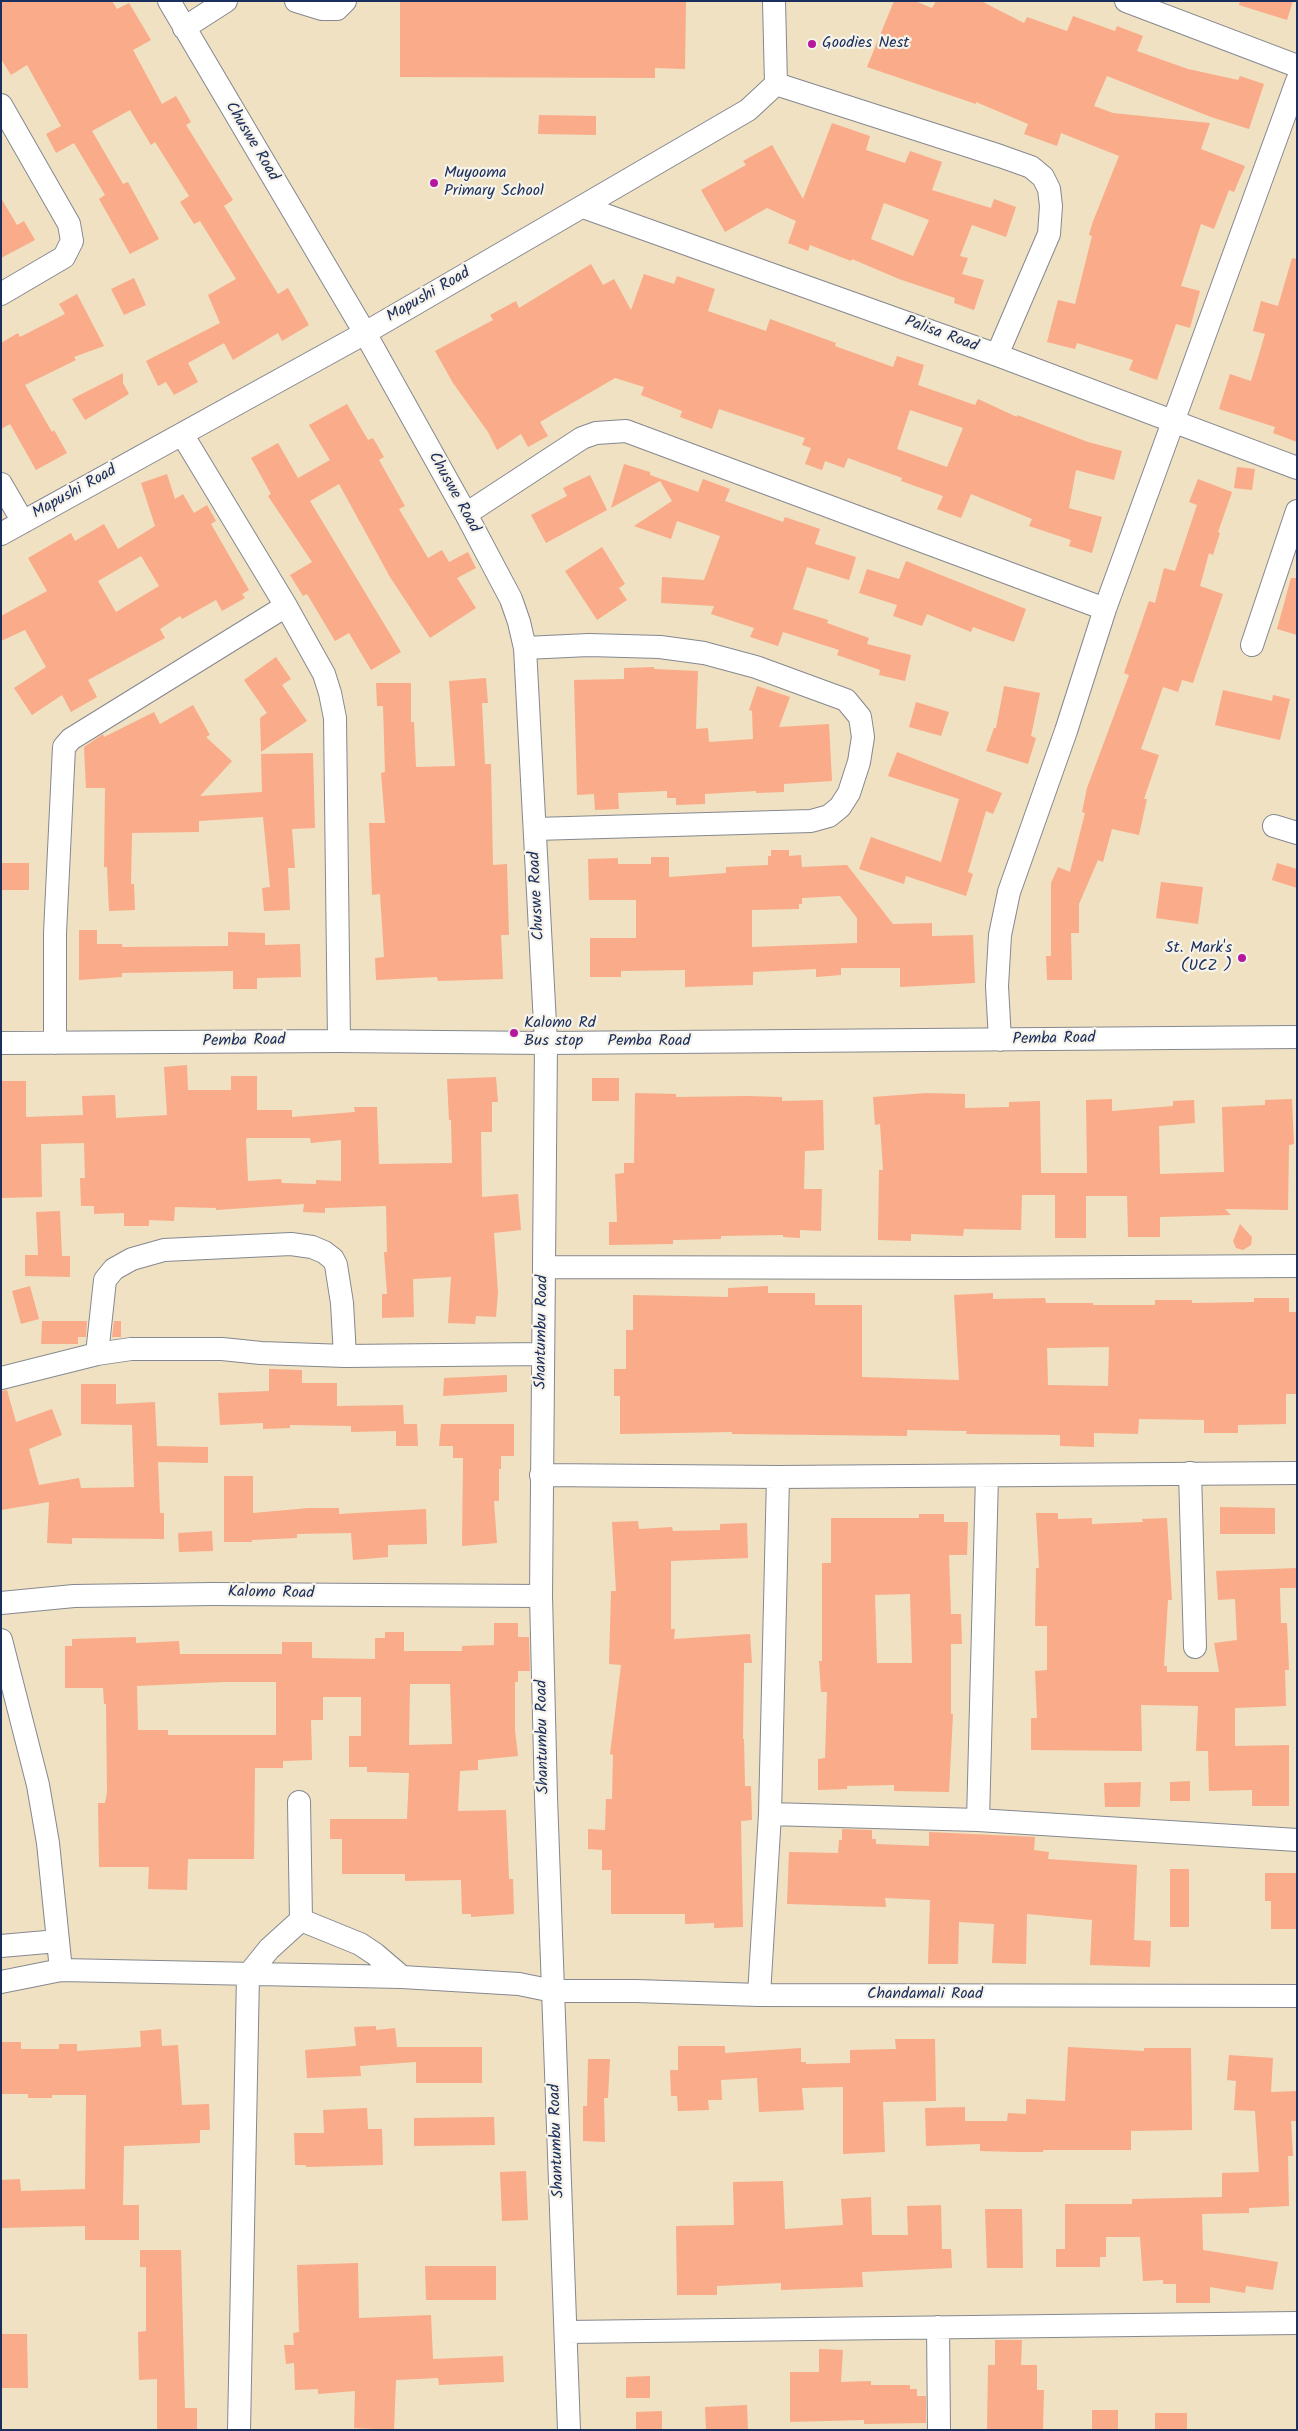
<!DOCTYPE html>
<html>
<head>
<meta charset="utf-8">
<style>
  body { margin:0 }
  #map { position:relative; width:1298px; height:2431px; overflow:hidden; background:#efe1c1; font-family:Kalam,sans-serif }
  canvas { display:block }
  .frame { position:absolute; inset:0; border:2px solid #1b2f5e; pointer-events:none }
</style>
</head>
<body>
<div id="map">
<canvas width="1298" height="2431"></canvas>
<div class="frame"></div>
</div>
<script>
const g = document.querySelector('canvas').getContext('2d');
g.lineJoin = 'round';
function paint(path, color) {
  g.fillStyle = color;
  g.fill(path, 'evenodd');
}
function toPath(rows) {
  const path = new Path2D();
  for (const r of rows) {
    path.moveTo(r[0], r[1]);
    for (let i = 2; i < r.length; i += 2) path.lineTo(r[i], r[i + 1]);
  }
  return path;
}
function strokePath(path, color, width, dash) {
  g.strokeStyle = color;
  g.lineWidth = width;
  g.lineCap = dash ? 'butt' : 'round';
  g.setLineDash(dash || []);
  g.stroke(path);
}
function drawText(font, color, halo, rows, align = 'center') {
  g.font = font + ' Kalam,sans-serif';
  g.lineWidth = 4.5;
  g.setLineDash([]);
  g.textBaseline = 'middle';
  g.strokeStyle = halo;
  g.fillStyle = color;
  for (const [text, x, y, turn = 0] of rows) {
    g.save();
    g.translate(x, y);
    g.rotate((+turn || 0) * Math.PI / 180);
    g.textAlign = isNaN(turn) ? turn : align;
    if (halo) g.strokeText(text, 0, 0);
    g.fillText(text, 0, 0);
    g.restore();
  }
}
paint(toPath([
  [1,1,112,1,117,9,129,3,151,40,133,50,162,104,176,96,191,122,186,125,233,200,224,206,278,294,288,288,309,325,282,341,278,333,233,360,224,343,188,363,198,382,174,395,166,382,158,386,146,361,220,323,208,295,236,279,200,221,194,224,180,202,189,196,155,142,151,145,130,110,92,131,123,184,128,182,159,239,130,254,99,199,105,195,74,143,56,153,46,134,61,126,27,65,11,75,1,59],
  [400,1,686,1,685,69,655,68,655,78,400,77],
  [894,1,915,1,932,8,936,1,981,1,1024,23,1027,17,1067,31,1073,16,1115,31,1117,26,1143,36,1137,51,1188,69,1238,80,1240,76,1264,84,1249,129,1211,117,1107,76,1094,106,1113,113,1210,123,1201,149,1245,166,1234,192,1229,190,1214,229,1201,224,1181,286,1200,291,1190,328,1176,324,1157,380,1129,370,1133,360,1077,343,1075,349,1047,342,1058,300,1075,304,1092,236,1089,235,1092,224,1119,156,1061,133,1057,146,1024,134,1028,124,976,102,976,104,867,67],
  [1240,1,1293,1,1287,20,1239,5],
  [539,115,596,116,596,135,538,134],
  [832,123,870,136,866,150,905,163,910,151,942,162,932,190,991,208,994,199,1016,207,1006,237,972,225,960,256,968,258,962,274,984,280,974,310,954,303,955,298,899,279,852,259,851,261,810,245,808,251,788,243,796,221,767,208,725,232,701,190,746,165,743,161,772,145,803,199],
  [884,203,929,220,913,256,871,239],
  [1,198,17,225,24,221,35,240,1,258],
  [1292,258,1297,259,1297,442,1273,433,1275,427,1219,409,1230,374,1251,381,1265,334,1253,331,1261,301,1278,306],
  [591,264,603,285,614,279,631,310,644,274,674,284,677,276,715,289,708,311,766,331,770,319,836,343,835,346,893,367,897,356,924,365,918,385,975,405,978,399,1017,417,1017,415,1088,442,1122,451,1114,480,1076,470,1069,508,1102,517,1092,553,1069,546,1071,540,1029,526,1032,519,971,494,961,518,937,509,943,496,901,481,902,478,848,458,844,468,825,461,822,470,805,464,811,448,802,445,805,438,719,409,712,429,680,417,682,411,641,395,644,387,615,378,540,422,548,436,528,447,521,434,497,450,488,432,453,383,435,351,493,320,490,315,516,301,519,308],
  [910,410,963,428,947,467,897,449],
  [134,278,146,305,124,315,111,289],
  [77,294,104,346,74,357,76,360,25,385,52,432,54,430,67,453,36,470,10,424,1,429,1,343,18,333,20,337,65,314,59,304],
  [123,373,123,383,129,394,85,420,72,399],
  [347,404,368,440,373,438,384,457,379,460,405,506,399,509,428,558,442,550,449,562,468,552,476,568,457,578,476,608,430,638,390,577,339,484,310,501,401,652,371,670,349,633,335,641,307,594,303,596,290,575,312,562,268,496,271,494,251,458,278,443,298,478,330,460,309,425],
  [624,464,650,472,650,475,698,492,703,479,730,489,725,501,783,522,785,517,820,529,815,544,856,557,849,580,807,567,793,609,828,620,827,623,869,638,867,644,911,655,905,681,879,675,880,670,837,655,839,650,783,632,778,646,750,637,754,628,711,614,714,606,661,603,662,577,704,580,720,536,677,521,671,539,634,526,672,501,660,481,611,508],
  [1237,467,1255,469,1252,490,1234,488],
  [167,474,175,499,183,494,194,513,207,505,216,521,211,524,249,590,242,594,245,598,222,611,216,600,182,619,180,616,160,629,165,638,88,680,97,697,71,712,62,695,32,715,14,688,46,667,25,630,1,641,1,616,47,591,28,558,71,533,75,541,104,524,118,549,155,526,141,483],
  [141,556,159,586,116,612,98,581],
  [590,475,607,510,546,543,531,515,567,496,563,488],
  [1198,479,1232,492,1218,532,1220,533,1213,555,1209,553,1200,586,1223,594,1193,683,1182,680,1178,692,1163,687,1141,749,1159,755,1144,799,1147,799,1139,835,1112,829,1103,862,1098,860,1079,904,1079,933,1071,933,1072,980,1047,980,1046,956,1051,956,1051,883,1058,867,1070,872,1085,813,1082,812,1087,788,1129,675,1124,673,1149,601,1155,603,1164,568,1175,571,1197,505,1189,502],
  [602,547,625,584,619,588,627,600,597,620,565,571],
  [906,561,1026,609,1014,642,973,627,971,632,927,614,922,626,893,616,897,605,859,593,867,569,899,579],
  [1291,578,1297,578,1297,635,1277,629],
  [276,657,291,679,282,685,307,721,261,752,260,718,267,713,244,680],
  [654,667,654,669,698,671,696,729,708,728,709,742,753,739,752,711,749,710,757,686,790,697,779,727,829,724,832,781,784,784,784,792,756,793,756,791,705,794,705,804,676,805,676,798,667,798,667,791,618,793,619,809,595,810,594,794,577,795,574,680,624,679,624,668],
  [486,678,488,703,482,703,485,764,491,764,493,865,507,864,509,935,501,935,503,979,438,981,437,977,376,980,375,958,384,957,380,894,372,895,369,823,385,823,381,773,385,772,383,706,377,706,376,683,411,683,411,722,414,722,416,767,455,766,449,681],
  [1004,686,1040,693,1031,736,1036,738,1028,764,986,751,994,728,996,728],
  [1223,690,1272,701,1273,695,1290,699,1280,740,1215,725],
  [916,702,949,712,941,736,909,727],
  [193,705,210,735,206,737,232,761,200,796,262,792,261,754,313,753,315,828,292,829,295,868,288,868,290,910,264,911,262,888,270,887,263,817,199,821,199,832,132,833,131,884,134,884,135,910,109,911,107,867,104,867,105,788,86,788,84,747,103,734,104,737,154,712,160,724],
  [897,752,1002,793,993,814,986,811,968,872,973,874,966,896,906,876,904,884,859,869,871,837,941,862,959,799,888,776],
  [771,850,789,850,789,856,801,855,802,867,847,865,893,924,932,923,932,936,973,935,975,983,900,987,900,968,841,968,841,975,816,977,816,969,753,972,753,985,685,987,685,970,621,971,621,977,590,977,590,938,636,938,636,900,589,900,588,859,618,858,618,864,651,864,651,857,669,857,669,877,726,873,726,867,768,865,768,856,771,856],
  [840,896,857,918,857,943,752,947,752,910,799,909,799,904,802,904,802,898],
  [1,863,29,863,29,890,1,890],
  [1277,863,1297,869,1297,888,1272,880],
  [1161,882,1203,887,1198,924,1156,918],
  [79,930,97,930,97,944,122,944,122,947,228,946,228,932,265,933,265,945,300,944,301,977,257,978,257,989,233,989,233,971,122,973,122,977,79,980],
  [187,1065,188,1090,231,1090,231,1076,257,1076,257,1110,292,1110,292,1117,355,1112,354,1107,377,1107,379,1164,452,1163,451,1120,449,1120,447,1079,496,1077,498,1102,492,1102,492,1132,481,1132,482,1197,518,1194,521,1230,494,1233,498,1293,496,1317,476,1316,475,1324,448,1323,451,1277,413,1279,414,1317,382,1318,382,1294,387,1294,384,1252,387,1252,386,1206,325,1208,325,1213,303,1212,304,1204,216,1210,216,1208,175,1207,174,1221,149,1220,149,1226,124,1226,124,1213,94,1214,94,1206,81,1206,80,1178,85,1178,84,1143,41,1144,42,1197,1,1198,1,1081,26,1081,26,1117,83,1115,82,1096,115,1095,116,1118,167,1115,164,1067],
  [248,1138,310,1138,311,1143,341,1140,341,1181,316,1180,316,1184,282,1183,281,1179,248,1181,246,1139],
  [592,1078,619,1078,619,1101,592,1101],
  [635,1093,676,1094,676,1097,747,1096,782,1097,782,1101,823,1100,824,1150,805,1151,804,1189,822,1189,821,1231,800,1230,800,1238,783,1237,783,1235,721,1236,721,1239,673,1240,673,1244,609,1245,609,1222,617,1222,615,1174,624,1173,624,1163,634,1163],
  [926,1093,965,1094,965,1108,1009,1107,1009,1102,1040,1101,1041,1173,1087,1173,1086,1100,1112,1099,1112,1111,1173,1106,1173,1101,1194,1100,1195,1123,1159,1126,1160,1174,1224,1172,1222,1107,1265,1105,1265,1100,1292,1099,1294,1144,1289,1145,1288,1210,1225,1209,1231,1215,1160,1217,1160,1237,1128,1237,1127,1196,1086,1196,1086,1238,1055,1238,1055,1195,1022,1195,1021,1230,964,1229,963,1236,911,1234,911,1241,878,1240,879,1170,883,1170,880,1124,875,1125,873,1097],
  [60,1211,62,1256,70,1256,70,1277,25,1276,25,1255,38,1255,36,1212],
  [1240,1224,1252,1237,1251,1245,1243,1250,1236,1248,1233,1241],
  [30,1286,39,1319,21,1324,12,1291],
  [768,1286,768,1293,815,1293,815,1305,862,1305,862,1377,959,1380,954,1295,993,1293,993,1299,1045,1298,1046,1303,1093,1303,1093,1305,1155,1305,1155,1300,1192,1300,1192,1303,1254,1302,1254,1298,1289,1298,1289,1312,1297,1312,1297,1394,1286,1394,1286,1424,1238,1425,1238,1433,1204,1433,1204,1420,1139,1419,1138,1434,1094,1433,1094,1447,1060,1446,1060,1435,966,1434,967,1431,907,1430,907,1436,732,1434,732,1432,620,1434,620,1396,614,1396,614,1369,626,1369,626,1330,633,1330,633,1295,728,1297,728,1288],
  [1109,1347,1108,1386,1048,1385,1047,1348],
  [42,1321,87,1321,86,1337,78,1337,78,1344,41,1344],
  [114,1321,121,1321,121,1337,112,1337],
  [269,1369,302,1370,302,1383,337,1383,337,1406,403,1405,404,1424,417,1424,418,1446,396,1446,396,1431,351,1432,351,1426,290,1425,290,1428,263,1429,263,1423,220,1425,218,1393,269,1391],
  [507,1375,507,1392,443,1396,444,1378],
  [81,1384,116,1384,116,1404,155,1402,157,1446,208,1447,208,1463,158,1462,160,1513,164,1513,164,1539,72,1538,72,1544,47,1543,49,1502,1,1510,1,1391,7,1390,16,1422,52,1409,62,1435,29,1449,39,1485,79,1478,81,1488,134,1487,132,1425,81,1424],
  [441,1424,514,1424,514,1456,501,1456,501,1469,499,1469,499,1501,494,1501,497,1543,462,1546,463,1458,453,1458,453,1446,439,1446],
  [224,1476,253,1476,253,1513,309,1508,339,1508,339,1514,426,1509,427,1544,388,1545,388,1557,353,1560,351,1533,297,1534,297,1538,252,1540,252,1542,224,1542],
  [1220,1507,1275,1508,1275,1534,1220,1534],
  [1036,1513,1058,1513,1058,1519,1092,1518,1092,1524,1143,1522,1142,1519,1167,1518,1172,1600,1168,1600,1164,1666,1167,1666,1167,1672,1219,1672,1214,1643,1237,1640,1235,1599,1218,1600,1216,1571,1297,1568,1297,1588,1280,1588,1281,1623,1287,1623,1289,1670,1285,1670,1286,1706,1235,1708,1235,1746,1289,1745,1289,1806,1252,1806,1252,1790,1209,1791,1208,1751,1196,1751,1198,1706,1141,1705,1142,1751,1031,1750,1031,1718,1037,1718,1035,1671,1047,1670,1047,1626,1035,1626,1036,1568,1039,1568],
  [919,1514,944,1514,944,1522,968,1522,967,1555,949,1555,951,1614,961,1614,962,1644,951,1644,951,1714,953,1714,949,1792,894,1791,894,1785,847,1786,847,1789,818,1790,818,1759,825,1758,827,1692,821,1692,819,1661,822,1661,822,1563,831,1563,831,1518,919,1518],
  [910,1594,912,1663,877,1663,875,1595],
  [638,1521,639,1529,672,1527,673,1531,720,1530,720,1524,747,1523,748,1558,671,1561,671,1629,675,1629,674,1639,750,1634,752,1663,744,1663,743,1739,744,1739,745,1786,751,1786,752,1820,741,1821,743,1927,714,1928,714,1923,685,1924,685,1914,611,1914,611,1870,602,1870,602,1850,588,1849,588,1829,605,1830,606,1799,612,1799,613,1755,610,1754,621,1665,609,1664,611,1591,616,1591,612,1522],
  [212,1531,213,1551,179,1552,178,1533],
  [494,1623,518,1623,518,1637,529,1637,530,1671,518,1671,518,1682,515,1682,515,1730,518,1756,478,1760,478,1770,460,1771,458,1811,506,1810,509,1879,513,1879,514,1914,471,1917,471,1914,462,1914,461,1880,405,1881,405,1874,342,1874,342,1839,330,1839,330,1819,407,1819,409,1773,367,1772,367,1767,349,1767,349,1736,361,1736,361,1697,323,1697,323,1720,311,1720,312,1760,283,1761,283,1768,255,1768,254,1859,188,1859,187,1890,148,1889,149,1867,99,1867,98,1803,105,1803,107,1792,106,1704,104,1704,103,1688,65,1688,65,1646,72,1646,72,1639,136,1637,136,1643,179,1641,180,1654,282,1654,282,1642,312,1642,312,1658,375,1659,375,1638,385,1638,385,1632,404,1632,404,1651,462,1651,462,1646,494,1645],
  [224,1682,276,1682,276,1735,168,1735,168,1730,138,1730,137,1686],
  [410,1684,450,1684,452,1744,409,1745],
  [1190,1781,1190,1801,1170,1801,1170,1782],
  [1141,1782,1140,1807,1105,1807,1104,1783],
  [842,1829,872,1830,872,1839,876,1839,876,1844,929,1846,929,1832,1035,1837,1034,1850,1049,1852,1048,1859,1137,1865,1134,1940,1151,1941,1150,1967,1090,1965,1092,1920,1027,1914,1026,1964,992,1963,994,1924,959,1922,958,1964,928,1964,930,1900,885,1898,886,1907,787,1904,789,1852,838,1853,839,1840,842,1840],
  [1170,1869,1189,1869,1189,1927,1170,1927],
  [1265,1873,1297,1873,1297,1929,1271,1929,1271,1901,1265,1901],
  [376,2026,376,2030,395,2028,397,2047,482,2047,482,2083,416,2083,416,2062,360,2066,361,2076,307,2078,305,2050,356,2046,354,2027],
  [161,2029,162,2046,178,2045,182,2105,209,2104,210,2130,200,2130,200,2143,124,2146,123,2205,139,2205,139,2240,85,2240,85,2226,1,2228,1,2180,20,2179,21,2191,85,2189,86,2095,52,2095,52,2098,28,2098,28,2094,1,2094,1,2042,21,2042,21,2049,59,2049,59,2044,77,2044,77,2051,141,2047,140,2031],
  [895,2039,935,2039,936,2101,883,2102,885,2152,843,2154,843,2087,802,2088,804,2110,759,2112,757,2078,721,2080,722,2100,708,2100,709,2110,678,2111,677,2096,671,2096,670,2070,678,2070,678,2046,725,2046,725,2053,801,2048,801,2062,806,2062,806,2064,850,2063,850,2050,896,2049],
  [1068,2047,1144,2051,1144,2048,1191,2048,1192,2130,1131,2131,1131,2150,1043,2150,1043,2152,1019,2152,980,2151,980,2144,926,2146,925,2108,965,2107,965,2121,1007,2121,1008,2113,1026,2114,1026,2099,1065,2101],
  [1229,2055,1273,2058,1271,2092,1297,2091,1297,2121,1291,2121,1293,2156,1288,2156,1289,2206,1249,2208,1249,2213,1202,2214,1203,2250,1278,2262,1273,2290,1246,2286,1245,2293,1210,2287,1210,2303,1176,2303,1176,2284,1163,2284,1163,2280,1143,2281,1140,2237,1106,2237,1106,2257,1100,2257,1100,2267,1056,2267,1056,2249,1065,2249,1065,2204,1132,2204,1132,2199,1222,2197,1222,2173,1259,2172,1255,2111,1234,2110,1236,2081,1227,2080],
  [588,2059,610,2059,608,2098,604,2098,605,2142,583,2141,583,2106,587,2106],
  [367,2108,368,2129,382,2129,383,2165,306,2167,306,2165,295,2165,294,2133,324,2133,323,2110],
  [494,2117,495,2145,414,2146,414,2118],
  [526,2171,528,2220,502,2221,500,2172],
  [783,2181,785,2229,843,2225,841,2199,871,2197,872,2235,908,2235,907,2206,941,2205,942,2249,951,2249,952,2268,862,2272,863,2287,781,2290,781,2283,717,2286,717,2295,677,2295,676,2226,734,2225,733,2182],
  [985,2209,1022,2209,1023,2268,987,2268],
  [140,2250,181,2250,185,2408,197,2408,197,2430,157,2430,157,2379,139,2380,138,2332,146,2331,146,2267,140,2267],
  [358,2263,359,2318,431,2315,433,2359,503,2356,504,2382,439,2385,438,2378,396,2380,394,2430,354,2428,355,2391,318,2394,318,2389,295,2390,294,2363,286,2364,284,2345,294,2345,293,2333,299,2332,297,2265],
  [425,2266,496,2266,496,2300,426,2300],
  [1,2334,27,2334,28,2388,1,2388],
  [995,2340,1022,2340,1021,2365,1037,2365,1037,2390,1044,2390,1043,2430,987,2430,988,2365,995,2365],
  [819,2349,843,2350,841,2382,871,2381,871,2385,910,2385,910,2389,917,2389,917,2396,926,2396,926,2423,864,2424,864,2420,790,2422,790,2372,819,2372],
  [650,2376,650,2398,626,2398,626,2377],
  [747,2405,748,2430,706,2430,705,2407],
  [1092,2410,1118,2410,1118,2430,1092,2430],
  [662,2411,662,2430,636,2430,636,2412],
  [1155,2413,1187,2413,1187,2430,1155,2430]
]), '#faab89');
const minor = toPath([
  [169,1,365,333,466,514,511,599,519,622,525,648,546,1043,541,1596,546,1797,569,2430],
  [296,1,322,9,337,9,345,1],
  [1126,1,1297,66],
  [184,28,226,1],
  [776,84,1000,156,1031,167,1043,177,1049,189,1051,206,1049,234,997,355],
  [1,105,69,224,72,241,64,257,1,294],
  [583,207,997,355,1297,468],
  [182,434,286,606,324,674,330,693,335,718,339,1041],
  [1,484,23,522],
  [466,514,582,438,596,433,626,431,1105,609],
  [1,534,365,333,748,110,776,84,774,1],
  [1252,645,1297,511],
  [525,648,589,645,660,647,704,653,756,667,846,700,860,717,863,737,859,762,849,793,840,807,829,816,811,821,535,829],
  [1274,826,1297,833],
  [1000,1040,997,986,1000,935,1009,892,1066,731,1105,609,1297,81],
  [1,1043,339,1041,546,1043,1297,1037],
  [55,1043,55,933,64,747,71,739,286,606],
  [544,1267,964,1268,1297,1266],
  [97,1354,105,1280,114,1269,132,1259,164,1250,291,1244,312,1247,324,1252,333,1259,336,1265,342,1303,345,1356],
  [1,1378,97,1354,131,1349,222,1349,261,1353,345,1356,542,1354],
  [1190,1473,1195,1647],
  [541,1475,778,1477,1297,1473],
  [1,1603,74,1596,213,1594,541,1596],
  [1,1640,38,1785,48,1843,61,1970],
  [299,1802,301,1920],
  [770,1814,978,1820,1297,1840],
  [978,1820,987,1476],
  [301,1920,360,1944,375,1954,402,1977],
  [1,1946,58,1941],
  [1,1982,61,1970,402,1977,519,1984,553,1991,636,1991,759,1995,1297,1996],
  [759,1995,770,1814,778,1477],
  [938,2327,939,2430],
  [566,2332,1297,2323],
  [239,2430,248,1975,269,1949,301,1920]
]);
strokePath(minor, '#858890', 24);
strokePath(minor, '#fff', 22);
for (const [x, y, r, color] of [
  [812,44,5,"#b5179e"],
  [434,183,5,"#b5179e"],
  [1242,958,5,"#b5179e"],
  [514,1033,5,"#b5179e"]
]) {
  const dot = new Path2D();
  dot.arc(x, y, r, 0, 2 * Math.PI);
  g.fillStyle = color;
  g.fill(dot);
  strokePath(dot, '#f7f3e8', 2);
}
drawText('16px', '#1b2f5e', '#f7f3e8', [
  ["Goodies Nest",822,44],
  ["Muyooma",444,174],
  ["Primary School",444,192],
  ["St. Mark's",1232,949,"right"],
  ["(UCZ )",1232,967,"right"],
  ["Kalomo Rd",524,1024],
  ["Bus stop",524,1042]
], 'left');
drawText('16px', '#1b2f5e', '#f7f3e8', [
  ["Chuswe Road",251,142,59],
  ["Mapushi Road",429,296,-30],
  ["Palisa Road",941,335,20],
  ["Mapushi Road",75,493,-29],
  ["Chuswe Road",453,493,61],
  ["Chuswe Road",538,896,-93],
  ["Pemba Road",1054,1040,-1],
  ["Pemba Road",244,1042,-1],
  ["Pemba Road",649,1042],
  ["Shantumbu Road",543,1332,-89],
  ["Kalomo Road",271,1594,1],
  ["Shantumbu Road",544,1737,-91],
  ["Chandamali Road",925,1995],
  ["Shantumbu Road",558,2141,-92]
]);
</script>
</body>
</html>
